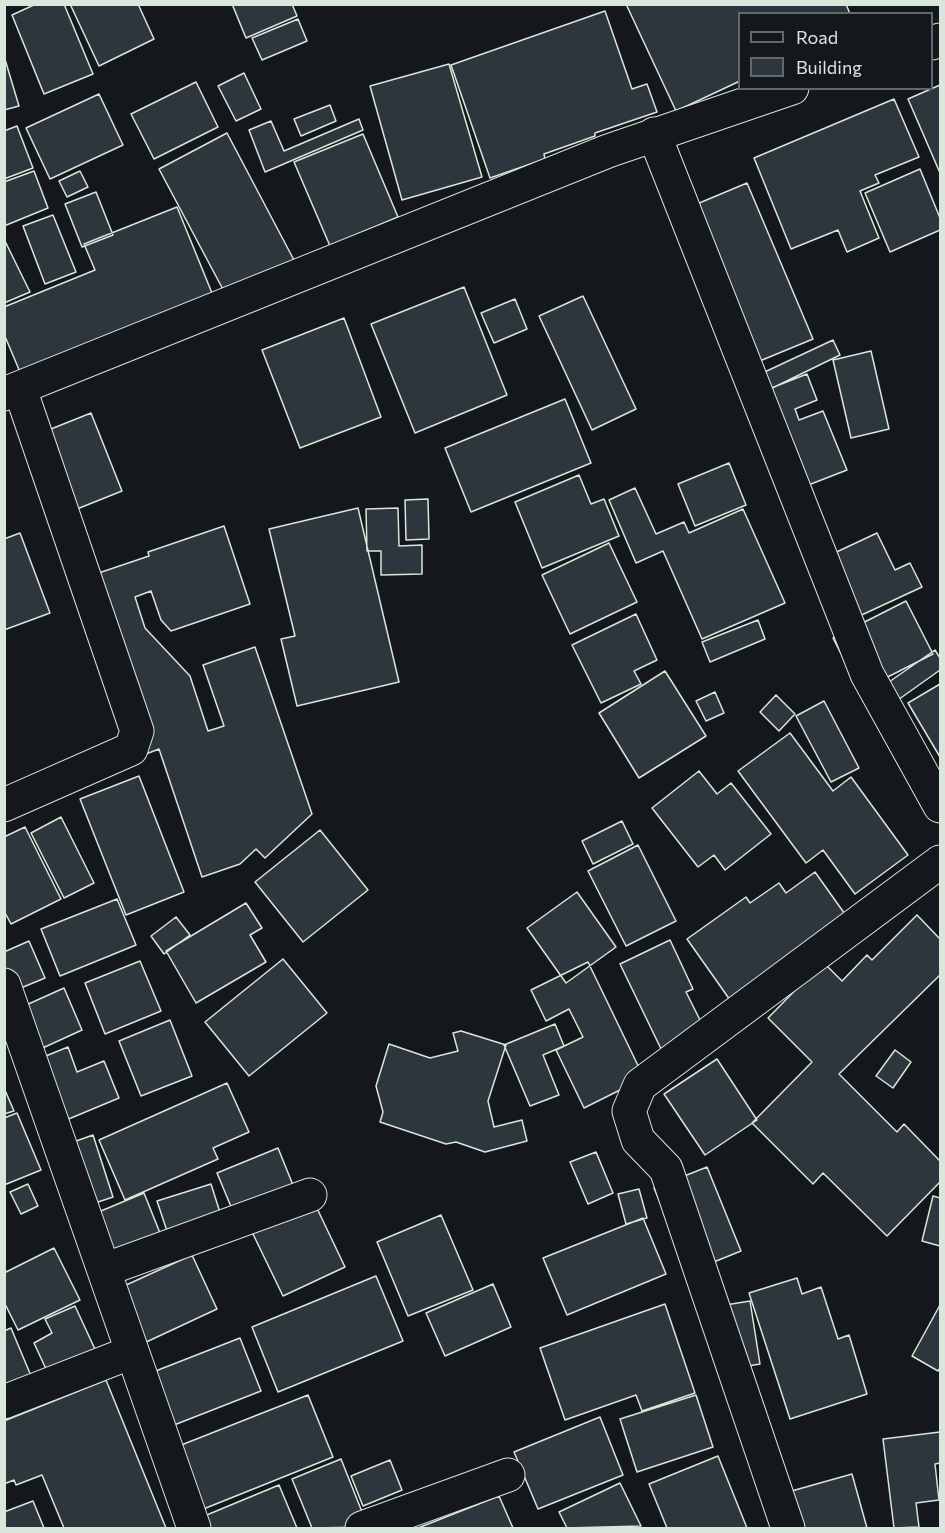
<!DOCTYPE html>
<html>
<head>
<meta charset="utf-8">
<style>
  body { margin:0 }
  #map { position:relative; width:945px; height:1533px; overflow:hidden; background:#14181c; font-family:Commissioner,sans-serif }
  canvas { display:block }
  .frame { position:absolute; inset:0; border:6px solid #d8e6dc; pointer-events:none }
  .legend { position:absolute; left:738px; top:12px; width:195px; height:78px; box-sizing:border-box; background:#14181c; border:2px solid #626a69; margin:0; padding:8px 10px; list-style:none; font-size:18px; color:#d8e6dc }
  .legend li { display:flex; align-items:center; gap:12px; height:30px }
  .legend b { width:30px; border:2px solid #626a69 }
</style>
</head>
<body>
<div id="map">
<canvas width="945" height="1533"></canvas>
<div class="frame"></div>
<ul class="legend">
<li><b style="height:8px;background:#14181c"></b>Road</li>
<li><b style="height:16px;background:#2c363c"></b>Building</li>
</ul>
</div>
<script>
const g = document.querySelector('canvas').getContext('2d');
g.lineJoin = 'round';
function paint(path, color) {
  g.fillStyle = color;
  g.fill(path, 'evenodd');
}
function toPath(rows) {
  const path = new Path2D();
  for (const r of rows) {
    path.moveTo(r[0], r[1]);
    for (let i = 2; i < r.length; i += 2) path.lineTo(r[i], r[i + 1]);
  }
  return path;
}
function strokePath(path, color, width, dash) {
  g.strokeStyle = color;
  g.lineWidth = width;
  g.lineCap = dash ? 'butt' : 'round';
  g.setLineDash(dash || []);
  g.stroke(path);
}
const building = toPath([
  [36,4,64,4,93,74,44,94,12,15,36,4],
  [70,4,138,4,154,39,99,66,70,4],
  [232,4,292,4,297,16,246,38,232,4],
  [626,4,846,4,850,14,740,14,740,81,676,111,626,4],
  [605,11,632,89,647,84,657,112,595,133,595,136,544,154,545,159,490,178,451,65,605,11],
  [298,19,307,41,262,60,252,38,298,19],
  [4,56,19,106,4,110,4,56],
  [449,64,482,177,402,200,370,86,449,64],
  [244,73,261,109,236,121,218,86,244,73],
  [196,82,218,127,154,159,131,114,196,82],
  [940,85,940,173,908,99,940,85],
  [99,94,123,145,50,179,26,128,99,94],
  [894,99,919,157,875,175,879,183,860,191,879,238,847,252,838,230,791,249,754,158,894,99],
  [330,105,336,121,301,136,294,119,330,105],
  [359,119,363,130,265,172,249,130,271,121,284,151,359,119],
  [17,126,33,168,4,179,4,131,17,126],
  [227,133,295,262,227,297,159,169,227,133],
  [363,134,398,217,330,246,294,162,363,134],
  [920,169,940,218,940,230,890,252,865,193,920,169],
  [34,171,48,208,4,226,4,182,34,171],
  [80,171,88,187,67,197,59,181,80,171],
  [747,183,813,339,750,365,685,209,747,183],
  [96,192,113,235,82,247,65,204,96,192],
  [177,207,212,293,20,372,4,334,4,307,95,270,84,244,177,207],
  [53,215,76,272,45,284,23,226,53,215],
  [4,239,30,292,4,303,4,239],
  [464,287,507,395,415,433,371,324,464,287],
  [583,296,636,409,592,430,539,316,583,296],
  [515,299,527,329,494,343,481,313,515,299],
  [344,318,381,417,300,448,262,350,344,318],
  [833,340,840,355,762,393,754,377,833,340],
  [871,351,889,429,851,438,833,360,871,351],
  [807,374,817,400,795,409,799,420,823,411,847,470,793,491,756,394,807,374],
  [565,399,591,463,471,512,445,448,565,399],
  [91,413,122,491,52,519,21,441,91,413],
  [729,463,746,505,695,526,678,484,729,463],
  [579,475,591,504,604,499,619,536,542,568,515,502,579,475],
  [635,488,656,534,684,522,689,533,743,509,785,603,702,639,663,551,636,563,609,500,635,488],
  [428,499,429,539,406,540,405,500,428,499],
  [358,508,399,682,297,706,281,639,295,636,269,529,358,508],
  [398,508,399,546,422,545,422,574,381,575,381,551,367,551,366,509,398,508],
  [224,526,250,604,171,631,161,620,151,591,135,597,145,628,190,676,208,731,224,726,203,665,255,647,312,814,265,858,256,849,240,864,202,877,159,749,146,754,75,581,149,556,148,552,224,526],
  [20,533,50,613,4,630,4,539,20,533],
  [877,533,895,570,910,563,922,587,840,625,811,564,877,533],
  [609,543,637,602,570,634,542,575,609,543],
  [906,601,933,654,860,691,833,638,906,601],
  [636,614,657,660,634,671,641,684,601,703,572,645,636,614],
  [758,620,765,639,710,662,702,642,758,620],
  [935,650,940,658,940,670,874,717,863,700,935,650],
  [665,671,706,736,639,778,599,713,665,671],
  [940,684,940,757,908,703,940,684],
  [715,692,724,713,706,721,696,701,715,692],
  [776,695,795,714,779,731,760,712,776,695],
  [824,701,859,768,831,782,796,716,824,701],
  [790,733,833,791,851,777,908,855,855,894,823,850,806,863,738,771,790,733],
  [699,771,717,794,731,783,771,834,725,870,714,855,698,867,652,808,699,771],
  [139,776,184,892,126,915,80,799,139,776],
  [61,817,94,883,64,898,31,833,61,817],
  [622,821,633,844,593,864,582,841,622,821],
  [25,827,61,899,11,924,4,911,4,837,25,827],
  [320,830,368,890,303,942,255,882,320,830],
  [638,845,676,921,626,946,588,871,638,845],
  [815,872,852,924,735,1007,687,939,746,897,750,903,779,883,786,893,815,872],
  [577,892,616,947,566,983,527,928,577,892],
  [117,899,136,945,60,976,41,929,117,899],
  [246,903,262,928,250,935,266,962,196,1003,166,951,246,903],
  [917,915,940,939,940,975,839,1074,897,1132,904,1124,940,1161,940,1182,887,1236,823,1173,813,1184,752,1123,812,1062,768,1018,823,962,842,981,867,955,872,960,917,915],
  [176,917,190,935,164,954,151,936,176,917],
  [670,940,693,989,686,992,706,1032,663,1053,620,964,670,940],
  [29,941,45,978,4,995,4,952,29,941],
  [283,959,327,1013,249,1076,205,1022,283,959],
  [140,961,161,1011,105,1034,85,983,140,961],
  [588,962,644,1078,584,1108,556,1050,583,1037,569,1009,546,1021,531,990,588,962],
  [64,988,82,1030,23,1057,4,1015,64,988],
  [170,1020,192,1076,141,1096,119,1041,170,1020],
  [555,1024,564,1046,543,1055,559,1095,530,1106,504,1045,555,1024],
  [461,1031,506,1045,488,1101,494,1127,522,1120,527,1141,485,1152,456,1142,446,1144,380,1122,383,1112,376,1086,389,1044,430,1058,458,1051,453,1033,461,1031],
  [68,1047,77,1072,104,1061,119,1098,47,1128,21,1066,68,1047],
  [895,1050,911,1062,893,1088,876,1076,895,1050],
  [717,1059,757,1120,705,1155,664,1094,717,1059],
  [227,1083,249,1132,213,1148,218,1159,125,1200,99,1140,227,1083],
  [4,1088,14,1111,4,1114,4,1088],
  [17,1113,41,1170,4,1185,4,1118,17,1113],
  [93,1135,113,1197,71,1211,51,1150,93,1135],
  [278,1148,297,1195,237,1221,217,1173,278,1148],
  [596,1152,613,1193,588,1204,570,1162,596,1152],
  [707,1167,741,1251,689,1272,654,1188,707,1167],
  [28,1184,38,1206,21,1214,10,1192,28,1184],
  [211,1184,223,1222,170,1240,157,1201,211,1184],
  [639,1189,647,1218,626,1224,618,1194,639,1189],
  [144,1193,162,1238,95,1266,77,1221,144,1193],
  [933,1196,940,1198,940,1246,922,1241,933,1196],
  [314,1202,345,1267,283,1296,252,1232,314,1202],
  [441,1215,473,1290,408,1316,377,1242,441,1215],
  [643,1218,666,1274,567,1315,543,1258,643,1218],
  [54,1248,80,1300,18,1330,4,1302,4,1273,54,1248],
  [192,1255,217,1309,127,1351,102,1296,192,1255],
  [376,1276,403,1341,278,1392,252,1327,376,1276],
  [797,1278,802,1294,821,1287,838,1339,849,1335,867,1394,790,1419,749,1293,797,1278],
  [493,1284,511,1327,445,1356,426,1313,493,1284],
  [750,1301,760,1364,724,1370,713,1307,750,1301],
  [665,1304,695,1393,642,1411,636,1395,565,1420,540,1348,665,1304],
  [940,1305,940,1368,938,1371,912,1356,940,1305],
  [75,1306,100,1360,52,1382,34,1343,52,1333,45,1319,75,1306],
  [11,1328,34,1383,4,1395,4,1331,11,1328],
  [240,1338,261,1391,151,1434,130,1381,240,1338],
  [106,1380,166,1528,64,1528,42,1475,16,1485,14,1480,4,1484,4,1421,106,1380],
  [308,1395,333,1457,186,1516,161,1453,308,1395],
  [696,1395,713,1447,637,1472,620,1419,696,1395],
  [600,1417,623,1475,538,1509,514,1452,600,1417],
  [940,1432,940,1463,935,1464,939,1500,916,1503,919,1527,894,1528,883,1439,940,1432],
  [718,1456,747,1528,667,1528,649,1484,718,1456],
  [341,1459,368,1527,312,1528,292,1479,341,1459],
  [390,1460,402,1490,363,1506,351,1476,390,1460],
  [852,1474,867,1528,790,1528,781,1494,852,1474],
  [620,1483,641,1526,567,1528,559,1512,620,1483],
  [279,1485,297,1528,187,1528,185,1524,279,1485],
  [499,1496,513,1528,418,1528,499,1496],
  [33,1501,44,1528,4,1528,4,1512,33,1501]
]);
paint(building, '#2c363c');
strokePath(building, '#d8e6dc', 1.5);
const minor = toPath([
  [654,134,867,674,940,806],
  [4,805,131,749,137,731,20,389],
  [4,985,194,1528],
  [104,1270,310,1195],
  [4,1402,132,1352],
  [362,1528,508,1475],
  [788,1528,666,1169,638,1140,629,1111,640,1085,940,862]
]);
const secondary = toPath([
  [932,43,940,40],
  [4,394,608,151,792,88]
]);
strokePath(minor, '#d8e6dc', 35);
strokePath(secondary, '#d8e6dc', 35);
strokePath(minor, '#14181c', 33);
strokePath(secondary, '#14181c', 33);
</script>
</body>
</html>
